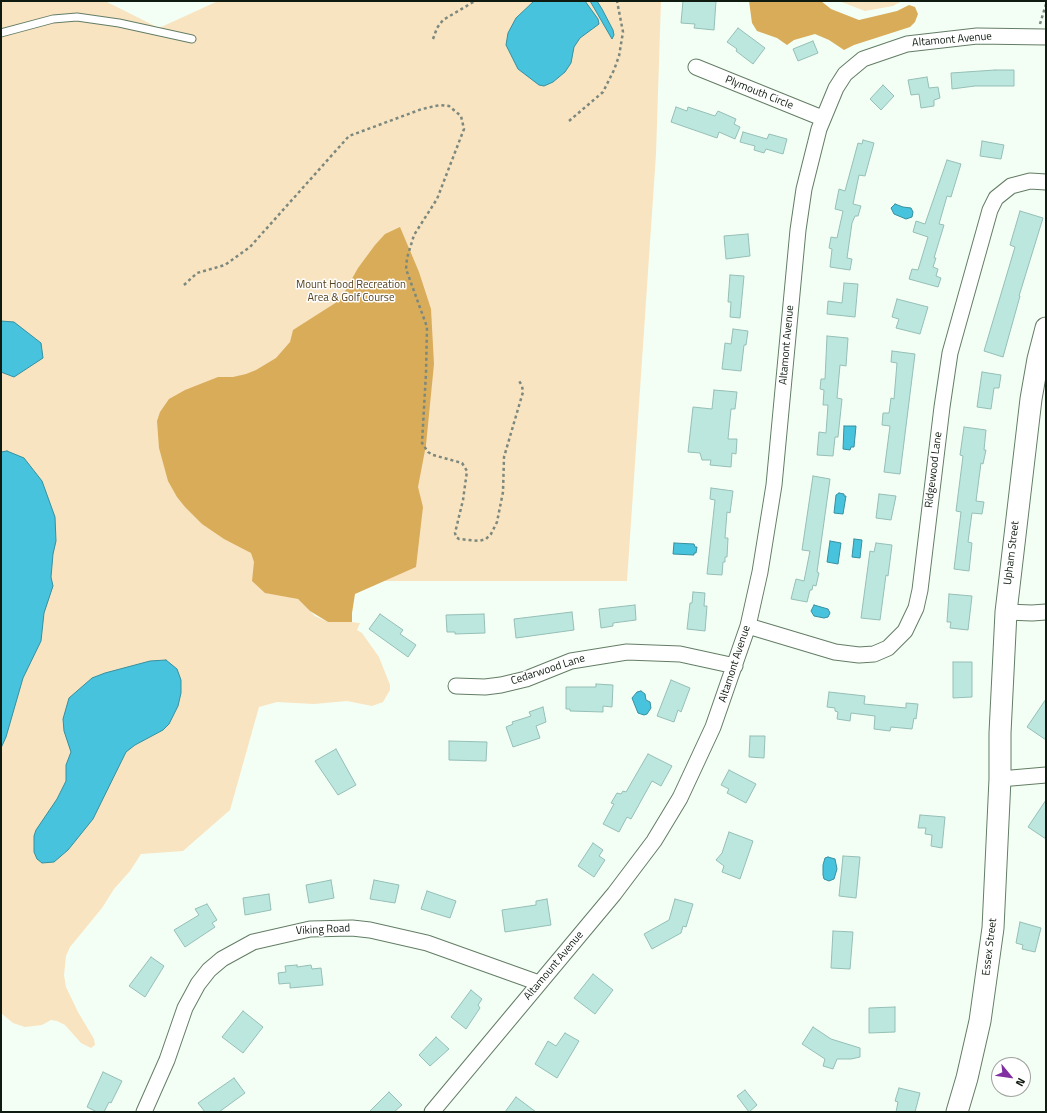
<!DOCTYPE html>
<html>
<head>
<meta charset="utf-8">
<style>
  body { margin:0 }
  #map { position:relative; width:1047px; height:1113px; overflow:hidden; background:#f3fff4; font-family:"Titillium Web",sans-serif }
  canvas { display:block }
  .frame { position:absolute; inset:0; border:2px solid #0f1a10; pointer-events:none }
  .north { position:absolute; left:991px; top:1057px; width:40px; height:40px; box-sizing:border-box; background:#fff; border:1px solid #9fa39f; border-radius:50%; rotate:119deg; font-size:11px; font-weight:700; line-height:16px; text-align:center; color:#0f1a10 }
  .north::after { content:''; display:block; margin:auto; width:14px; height:18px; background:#8030a0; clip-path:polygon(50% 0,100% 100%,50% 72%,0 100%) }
</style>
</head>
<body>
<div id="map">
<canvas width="1047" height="1113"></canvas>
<div class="frame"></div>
<div class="north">N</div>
</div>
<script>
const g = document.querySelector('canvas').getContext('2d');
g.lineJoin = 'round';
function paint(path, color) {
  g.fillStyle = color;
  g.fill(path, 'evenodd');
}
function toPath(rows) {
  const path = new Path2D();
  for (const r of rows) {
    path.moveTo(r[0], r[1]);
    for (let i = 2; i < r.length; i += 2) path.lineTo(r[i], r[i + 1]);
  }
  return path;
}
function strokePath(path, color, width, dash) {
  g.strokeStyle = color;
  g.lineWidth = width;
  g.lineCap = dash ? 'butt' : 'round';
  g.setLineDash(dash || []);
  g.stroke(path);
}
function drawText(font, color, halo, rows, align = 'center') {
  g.font = font + ' "Titillium Web",sans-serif';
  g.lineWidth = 3;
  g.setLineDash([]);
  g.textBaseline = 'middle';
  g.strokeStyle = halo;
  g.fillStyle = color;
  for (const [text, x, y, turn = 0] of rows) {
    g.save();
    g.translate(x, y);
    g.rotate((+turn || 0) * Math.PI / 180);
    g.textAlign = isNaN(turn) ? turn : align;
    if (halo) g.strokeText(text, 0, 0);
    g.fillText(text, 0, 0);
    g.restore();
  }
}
paint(toPath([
  [1,1,105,1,159,28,218,1,661,1,656,154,627,581,296,581,298,599,315,616,328,622,341,621,360,623,357,630,362,633,379,657,390,685,390,690,383,702,372,706,347,701,314,704,277,702,259,707,230,810,183,851,141,854,130,871,114,889,102,908,70,947,66,956,64,975,66,987,78,1012,94,1039,95,1045,91,1048,81,1043,65,1025,57,1021,51,1020,42,1025,25,1027,13,1023,1,1013],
  [839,1,902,1,893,6,865,11]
]), '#f9e4c1');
paint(toPath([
  [749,1,821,1,831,9,859,20,897,11,909,5,915,7,918,14,915,22,910,27,854,45,844,50,829,40,815,34,794,40,787,45,777,38,757,31,752,23],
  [400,227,419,272,431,309,434,364,426,445,418,487,423,507,416,567,355,594,352,613,352,622,328,622,310,611,298,599,265,593,252,581,254,562,251,553,224,539,202,524,185,507,177,497,168,481,159,448,157,421,160,412,169,399,185,390,218,377,233,377,246,374,256,370,276,358,290,342,293,330,340,300,358,268,375,245,385,234]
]), '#d9ac5a');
const water = toPath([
  [534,1,585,1,598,19,599,24,580,38,574,47,571,63,565,72,553,82,544,86,539,85,518,69,506,45,508,33,516,18,534,1],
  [590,1,597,1,602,9,613,30,614,35,612,39,590,1],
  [895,204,903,207,911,208,913,212,912,217,906,219,894,214,891,208,895,204],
  [1,321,14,322,41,343,43,358,14,377,1,372,1,321],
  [844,426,856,426,854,447,851,447,850,450,843,449,844,426],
  [7,451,24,458,42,481,55,517,56,541,53,554,51,577,53,586,44,613,41,641,23,678,6,737,1,748,1,452,7,451],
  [839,493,844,494,844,496,846,496,843,514,834,513,836,495,839,493],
  [854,539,862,540,860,558,852,557,854,539],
  [830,541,841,543,838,564,827,562,830,541],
  [674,543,694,544,695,547,697,547,696,553,694,553,694,555,673,554,674,543],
  [814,605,828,609,830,613,828,617,824,618,814,616,811,611,814,605],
  [166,660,177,669,181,680,181,693,178,706,169,724,163,730,135,745,126,752,93,819,68,850,54,862,42,863,37,859,34,852,34,836,36,830,57,799,66,781,66,765,71,752,64,731,63,719,69,698,92,678,105,673,150,661,166,660],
  [641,691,645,694,646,700,650,702,651,708,647,714,644,715,638,713,632,698,637,692,641,691],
  [828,857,835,859,837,869,834,879,829,881,824,879,823,875,823,865,825,858,828,857]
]);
paint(water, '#47c3dd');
strokePath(water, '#3690a0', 1);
const building = toPath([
  [683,1,716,1,714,30,694,28,695,24,681,23,683,1],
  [738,28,765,48,753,64,736,51,737,49,727,42,738,28],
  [813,41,818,53,798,61,793,49,813,41],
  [995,70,1014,70,1014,86,975,86,952,89,951,73,995,70],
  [927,77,929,88,938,87,940,98,934,100,934,106,921,108,919,94,911,95,908,80,927,77],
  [883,85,894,96,881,110,870,99,883,85],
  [676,107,687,111,688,107,715,116,718,111,736,119,734,124,740,127,735,139,719,132,717,138,671,122,676,107],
  [743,132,767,139,769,134,787,139,783,154,766,149,764,153,754,150,755,146,740,142,743,132],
  [863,140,874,143,865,176,859,175,853,204,861,206,858,216,855,216,852,223,847,258,852,259,850,270,830,267,832,249,829,248,831,237,837,238,843,211,835,209,839,189,845,191,858,143,862,144,863,140],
  [982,141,1004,145,1001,159,980,156,982,141],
  [947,160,961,164,951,197,947,196,939,224,944,225,934,258,936,258,933,267,938,269,936,276,941,278,938,287,909,279,912,269,918,270,928,237,913,232,916,221,925,224,947,160],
  [1020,211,1043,218,1019,296,1020,296,1003,357,984,351,1015,247,1010,245,1020,211],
  [748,234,750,256,726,259,724,236,748,234],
  [730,275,744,276,740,318,730,317,731,302,728,302,730,275],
  [844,283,858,284,855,317,827,314,828,301,842,303,844,283],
  [897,299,928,307,920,334,896,328,899,319,892,317,897,299],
  [733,329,748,331,746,345,744,345,741,371,722,369,725,343,731,344,733,329],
  [827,336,848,338,846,366,840,365,837,398,842,399,838,437,835,437,833,456,817,455,819,432,826,433,828,405,823,405,824,390,820,389,821,379,825,379,827,336],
  [892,351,915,354,900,474,884,472,890,426,882,425,883,413,889,413,891,398,894,399,897,363,891,362,892,351],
  [982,372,1001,375,999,388,994,388,991,409,977,407,982,372],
  [714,390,737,392,735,409,731,409,728,439,737,439,736,454,732,453,731,467,710,465,711,460,702,460,700,453,688,452,693,407,712,409,714,390],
  [964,427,986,430,984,450,986,450,983,464,981,463,976,501,984,502,982,514,972,513,968,542,972,543,969,571,954,569,961,512,956,511,963,456,960,455,964,427],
  [813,476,830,479,817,572,819,573,816,586,813,585,812,590,810,590,807,602,791,599,796,579,804,581,810,551,802,550,813,476],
  [711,488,733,491,730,513,727,512,725,538,728,538,727,557,725,557,725,562,723,562,722,575,707,574,715,500,710,499,711,488],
  [879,494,896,496,891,520,876,518,879,494],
  [876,543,892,545,888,576,886,575,880,620,861,618,870,551,874,552,876,543],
  [693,592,705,593,704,606,707,606,705,631,687,629,690,603,692,603,693,592],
  [949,594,972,596,968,630,950,628,951,622,947,622,949,594],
  [635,605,636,620,613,623,613,626,601,628,599,609,635,605],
  [572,612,574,630,516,638,514,619,572,612],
  [380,614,403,630,400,634,416,645,408,657,369,629,380,614],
  [484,614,485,633,455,634,455,632,447,632,446,615,484,614],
  [953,662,972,662,972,697,953,698,953,662],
  [671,680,690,688,681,712,678,710,674,722,657,716,671,680],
  [596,684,613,685,612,707,603,706,603,712,570,711,570,709,566,709,566,687,596,687,596,684],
  [829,692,865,696,864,704,906,708,906,703,918,704,916,719,914,718,912,729,891,727,890,731,874,729,875,716,851,713,850,721,837,719,838,712,835,711,835,708,827,707,829,692],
  [1046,699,1046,740,1027,727,1046,699],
  [543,707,546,722,536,726,540,738,513,747,506,727,513,724,512,722,531,716,529,712,543,707],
  [750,736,765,736,764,758,749,757,750,736],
  [449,741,487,742,486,761,449,760,449,741],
  [336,749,356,785,338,795,315,761,336,749],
  [648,754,672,766,661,786,652,781,631,819,627,817,619,832,603,824,614,804,611,803,617,793,621,794,623,791,626,792,648,754],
  [729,770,756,784,746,803,727,793,729,789,721,785,729,770],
  [1046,800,1046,839,1028,827,1046,800],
  [920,815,945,817,942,848,931,846,932,835,925,834,926,828,918,828,920,815],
  [729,832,753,841,740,879,722,872,724,866,716,860,722,853,729,832],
  [593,843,603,850,599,856,605,860,594,877,578,866,593,843],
  [843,856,860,857,856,898,839,896,843,856],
  [331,880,334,898,309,903,306,885,331,880],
  [374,880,399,885,395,903,370,899,374,880],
  [427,891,456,901,450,918,421,909,427,891],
  [269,894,271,910,245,915,243,898,269,894],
  [547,899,551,925,505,932,502,910,536,905,536,901,547,899],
  [675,899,693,904,686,927,683,926,681,933,652,949,644,934,669,920,675,899],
  [207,904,217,920,212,923,215,927,185,947,174,930,199,915,195,909,207,904],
  [1020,922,1041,928,1035,952,1022,949,1023,945,1016,943,1020,922],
  [833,931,853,932,850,969,831,968,833,931],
  [151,957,164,966,145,997,129,986,151,957],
  [297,965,297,967,311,965,312,969,321,968,323,985,290,988,290,983,279,984,278,973,286,972,285,966,297,965],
  [593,974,613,990,595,1014,574,998,593,974],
  [471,990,482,999,478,1005,480,1008,466,1029,451,1017,471,990],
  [895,1007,895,1032,869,1033,869,1008,895,1007],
  [243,1011,263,1027,243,1053,222,1037,243,1011],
  [813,1027,831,1039,860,1048,860,1057,851,1059,837,1059,833,1069,823,1066,825,1059,802,1044,813,1027],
  [565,1033,579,1041,557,1078,535,1064,548,1041,556,1046,565,1033],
  [436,1037,449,1049,430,1066,419,1055,436,1037],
  [103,1072,122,1081,111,1103,109,1102,104,1112,97,1112,87,1107,103,1072],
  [234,1078,245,1093,219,1112,205,1112,198,1103,234,1078],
  [899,1088,920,1093,915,1112,896,1112,898,1102,895,1101,899,1088],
  [745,1090,757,1105,749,1112,737,1096,745,1090],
  [389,1092,402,1105,394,1112,369,1112,389,1092],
  [516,1097,536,1112,505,1112,516,1097]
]);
paint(building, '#bce7de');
strokePath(building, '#95bfb6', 1);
const service = toPath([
  [1,33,53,19,77,17,119,23,192,39]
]);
const minor = toPath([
  [696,67,822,118],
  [1006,612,1032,613,1046,612],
  [748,626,835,652,859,655,874,654,888,648,905,631,916,608,920,590,942,407,950,353,990,210,996,198,1011,186,1030,181,1046,182],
  [456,686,485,687,501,685,526,679,571,661,627,652,680,654,735,666],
  [1000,779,1046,775],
  [144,1112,167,1060,185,1008,198,984,209,970,222,959,253,942,310,929,352,928,370,930,427,943,539,983],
  [432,1112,614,894,654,841,680,798,713,727,748,626,760,572,774,485,798,230,804,189,819,129,836,88,845,74,863,59,907,44,977,36,1046,37]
]);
const secondary = toPath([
  [957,1112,967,1078,980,1021,993,928,1000,779,1000,733,1006,612,1031,399,1038,359,1046,328]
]);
strokePath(service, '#637d65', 9);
strokePath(minor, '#637d65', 17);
strokePath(secondary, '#637d65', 23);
strokePath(toPath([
  [1040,24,1046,4],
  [433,39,437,28,443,20,475,1],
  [569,121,603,92,614,70,619,56,623,32,617,1],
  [184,285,197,273,225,265,250,247,349,136,422,109,440,105,449,106,461,116,464,129,437,199,414,235,407,258,406,269,427,327,426,373,422,443,428,452,433,455,462,463,467,471,463,500,455,533,456,537,459,539,479,541,486,539,491,534,497,522,503,492,504,457,523,392,522,386,518,379]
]), '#7c887d', 2.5, [3, 3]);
strokePath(service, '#fff', 7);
strokePath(minor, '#fff', 15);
strokePath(secondary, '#fff', 21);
drawText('11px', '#0f1a10', '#fff', [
  ["Altamont Avenue",952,40,-5],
  ["Plymouth Circle",759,93,22],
  ["Altamont Avenue",787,345,-85],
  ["Ridgewood Lane",934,470,-83],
  ["Upham Street",1012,553,-83],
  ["Altamont Avenue",735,664,-72],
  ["Cedarwood Lane",548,670,-18],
  ["Viking Road",323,930,-3],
  ["Essex Street",990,947,-83],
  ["Altamount Avenue",554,966,-50]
]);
drawText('11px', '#55421f', '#fff', [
  ["Mount Hood Recreation",351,285],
  ["Area & Golf Course",351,298]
]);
</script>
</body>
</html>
